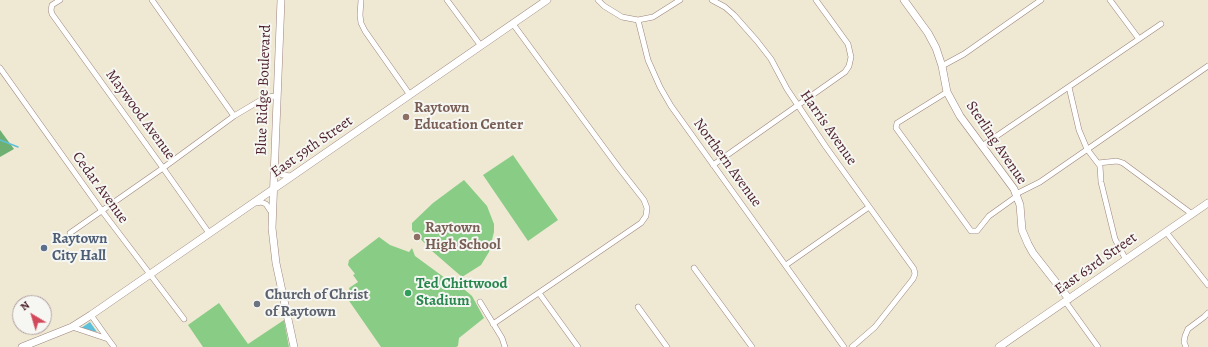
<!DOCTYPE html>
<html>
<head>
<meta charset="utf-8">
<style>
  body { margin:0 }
  #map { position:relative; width:1208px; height:347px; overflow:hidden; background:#efe9d3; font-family:Alegreya,serif }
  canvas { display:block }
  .north { position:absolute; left:12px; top:295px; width:40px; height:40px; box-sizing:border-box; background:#f6f6f2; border:1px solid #b1a0a2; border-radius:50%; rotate:322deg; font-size:11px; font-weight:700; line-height:16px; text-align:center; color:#4a1f2b }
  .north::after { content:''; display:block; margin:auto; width:14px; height:18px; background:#d1495b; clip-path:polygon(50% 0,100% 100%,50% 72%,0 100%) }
</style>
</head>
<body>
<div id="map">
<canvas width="1208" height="347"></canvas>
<div class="north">N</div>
</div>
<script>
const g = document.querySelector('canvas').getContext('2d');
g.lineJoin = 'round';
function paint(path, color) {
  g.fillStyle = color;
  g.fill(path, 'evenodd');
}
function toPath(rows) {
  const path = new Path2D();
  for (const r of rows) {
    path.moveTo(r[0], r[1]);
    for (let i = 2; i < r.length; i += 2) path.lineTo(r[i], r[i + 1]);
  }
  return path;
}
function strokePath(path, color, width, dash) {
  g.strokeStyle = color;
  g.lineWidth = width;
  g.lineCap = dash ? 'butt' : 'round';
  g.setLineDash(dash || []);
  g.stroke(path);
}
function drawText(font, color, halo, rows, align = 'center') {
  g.font = font + ' Alegreya,serif';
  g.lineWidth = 4;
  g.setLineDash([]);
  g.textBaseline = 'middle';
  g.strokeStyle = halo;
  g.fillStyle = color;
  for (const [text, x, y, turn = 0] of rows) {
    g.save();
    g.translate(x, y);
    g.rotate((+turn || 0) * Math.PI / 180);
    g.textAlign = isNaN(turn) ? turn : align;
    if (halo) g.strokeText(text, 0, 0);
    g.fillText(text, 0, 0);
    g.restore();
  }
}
paint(toPath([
  [513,155,558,220,528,241,483,175],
  [464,180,487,206,494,224,494,232,489,252,481,265,462,277,432,251,412,230,412,223,433,203],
  [379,237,390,245,409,252,412,248,415,256,445,278,452,279,472,296,484,318,459,338,458,346,456,347,381,347,345,295,350,291,349,288,358,282,353,275,355,274,348,265,349,260],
  [219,303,248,344,284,320,289,347,203,347,188,325]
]), '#89cc85');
paint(toPath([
  [0,130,14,149,0,157]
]), '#6eb072');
paint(toPath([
  [90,322,97,332,81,328]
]), '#5dc0db');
strokePath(toPath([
  [0,140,18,147]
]), '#5dc0db', 1.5);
const street = toPath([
  [60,0,52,5,51,10,52,14,163,168,209,233],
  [152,0,234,116],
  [361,0,360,15,361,23,365,31,410,95],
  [447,0,481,46],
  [598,0,604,6,622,17,638,20,653,17,680,0],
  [712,0,725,7,734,15,757,41,771,59,787,89,826,147,914,269,915,274,913,279,875,327,852,347],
  [1110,0,1139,39],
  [638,20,648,60,660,87,671,106,844,347],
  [942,66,964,54,1041,0],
  [0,68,102,211,184,319],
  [1069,87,1079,130,1087,149,1100,166,1101,182,1115,239,1126,260],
  [947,92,897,123,896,128,971,231,977,231,989,216,1017,196],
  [982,146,1161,24],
  [1098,163,1117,161,1123,163,1192,214],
  [713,165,845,72,849,66,851,57,848,44,816,0],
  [274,166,282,175,291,176],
  [1016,194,1040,182,1208,66],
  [257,203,261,202,266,204,272,213],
  [1166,232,1208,285],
  [70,233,163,168,234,116,266,97,277,96],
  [786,265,869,207],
  [694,268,752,347],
  [539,293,578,347],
  [1065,301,1098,347],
  [480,302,502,338,505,347],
  [638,307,667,347],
  [91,315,108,339],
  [493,324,641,223,646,216,647,208,644,200,619,168,513,24],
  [72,327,108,339,114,347],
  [1186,347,1184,342,1185,336,1188,329,1204,317,1208,313]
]);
const secondary = toPath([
  [281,0,272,228,276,263,294,347],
  [904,0,928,33,936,48,942,66,947,92,960,116,1014,189,1020,205,1022,230,1028,244,1033,253,1069,299],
  [22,347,72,327,91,315,547,0],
  [999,347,1208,203]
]);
strokePath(street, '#9c847f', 6);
strokePath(secondary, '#9c847f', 8);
strokePath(street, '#fff', 5);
strokePath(secondary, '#fff', 7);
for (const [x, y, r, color] of [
  [406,117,4,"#8d6e63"],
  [417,237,4,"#8d6e63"],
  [44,248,4,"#5c6f8a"],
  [408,293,4,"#2e9e5b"],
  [257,304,4,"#6b7280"]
]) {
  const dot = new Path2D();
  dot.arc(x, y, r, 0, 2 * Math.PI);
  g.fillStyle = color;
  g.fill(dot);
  strokePath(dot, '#f6f6f2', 1.5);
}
drawText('15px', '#4a1f2b', '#f6f6f2', [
  ["Blue Ridge Boulevard",264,90,-88],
  ["Maywood Avenue",140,115,54],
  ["Harris Avenue",828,128,55],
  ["Sterling Avenue",996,143,56],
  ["East 59th Street",312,147,-35],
  ["Northern Avenue",727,163,54],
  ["Cedar Avenue",100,188,54],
  ["East 63rd Street",1096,264,-35]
]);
drawText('bold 15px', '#785e54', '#f6f6f2', [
  ["Raytown",414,108],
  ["Education Center",414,125],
  ["Raytown",425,228],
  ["High School",425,245]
], 'left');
drawText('bold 15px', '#4e5e75', '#f6f6f2', [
  ["Raytown",52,239],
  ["City Hall",52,256]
], 'left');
drawText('bold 15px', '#27864d', '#f6f6f2', [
  ["Ted Chittwood",416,284],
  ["Stadium",416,301]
], 'left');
drawText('bold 15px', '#5b616d', '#f6f6f2', [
  ["Church of Christ",265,295],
  ["of Raytown",265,312]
], 'left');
</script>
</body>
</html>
